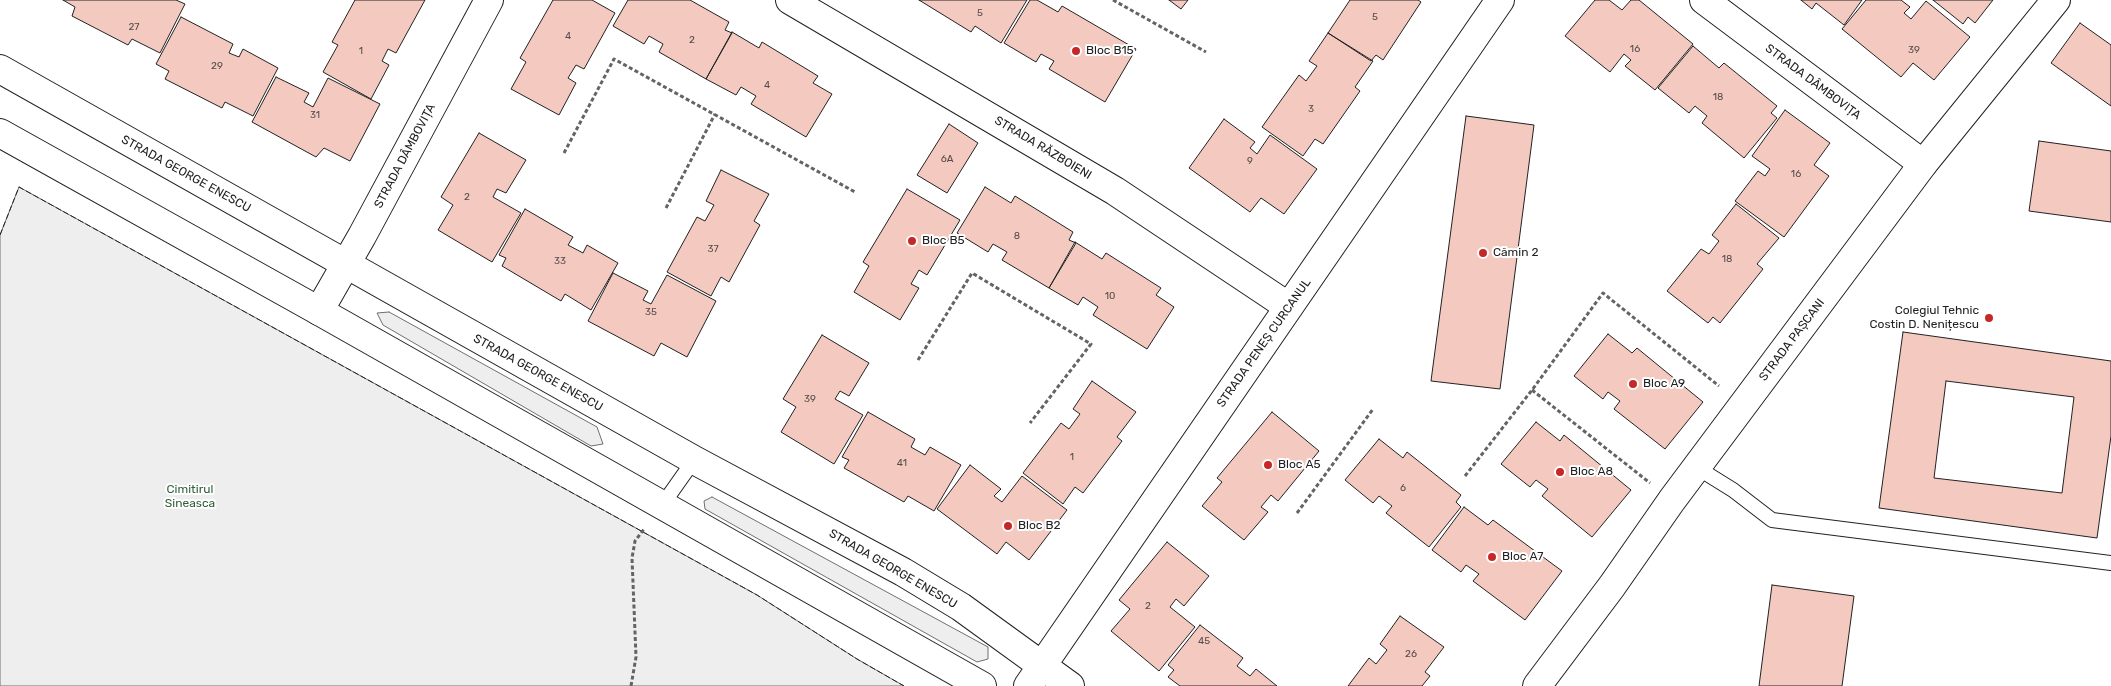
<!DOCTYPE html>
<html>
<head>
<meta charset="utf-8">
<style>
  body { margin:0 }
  canvas { display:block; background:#fff }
</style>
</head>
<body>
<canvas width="2111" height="686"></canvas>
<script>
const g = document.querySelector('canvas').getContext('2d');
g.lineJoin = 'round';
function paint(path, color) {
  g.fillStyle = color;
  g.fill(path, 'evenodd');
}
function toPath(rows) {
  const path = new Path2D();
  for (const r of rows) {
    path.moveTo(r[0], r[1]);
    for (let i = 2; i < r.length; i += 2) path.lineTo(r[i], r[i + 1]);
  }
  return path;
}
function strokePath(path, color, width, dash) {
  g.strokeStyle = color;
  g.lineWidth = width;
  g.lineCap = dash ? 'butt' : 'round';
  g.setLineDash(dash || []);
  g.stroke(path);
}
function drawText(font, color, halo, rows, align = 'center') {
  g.font = font + ' Rubik,sans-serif';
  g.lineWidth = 4;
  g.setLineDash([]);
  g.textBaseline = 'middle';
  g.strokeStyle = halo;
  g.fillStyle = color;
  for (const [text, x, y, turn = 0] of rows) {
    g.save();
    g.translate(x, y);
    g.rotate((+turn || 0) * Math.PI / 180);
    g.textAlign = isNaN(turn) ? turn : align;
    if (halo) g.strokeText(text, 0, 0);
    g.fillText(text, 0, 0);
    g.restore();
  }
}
const green = toPath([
  [19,187,757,595,857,659,904,686,0,686,0,235,19,187],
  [389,312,597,427,603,444,591,446,383,325,377,313,389,312],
  [712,497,988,647,988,659,977,662,705,509,704,501,712,497]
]);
paint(green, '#eee');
strokePath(green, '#6f6f6f', 1);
const building = toPath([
  [63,0,176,0,185,4,160,53,132,39,128,45,72,16,75,7,63,0],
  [355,0,425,0,396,53,388,49,382,61,389,65,371,99,323,72,338,45,332,42,355,0],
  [553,0,592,0,615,13,584,69,576,65,568,78,576,83,559,115,511,89,526,62,520,58,553,0],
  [628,0,690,0,729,22,725,30,732,33,706,79,659,52,663,44,649,36,644,44,613,26,628,0],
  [919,0,1027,0,1001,43,975,26,971,32,919,0],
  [1030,0,1037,0,1058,12,1062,6,1136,49,1105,102,1049,69,1054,61,1041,54,1036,62,1004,43,1030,0],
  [1169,0,1188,0,1181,9,1169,0],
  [1350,0,1418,0,1421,2,1383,60,1376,55,1371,61,1328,33,1350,0],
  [1595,0,1609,0,1622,10,1631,0,1639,0,1693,44,1655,90,1625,66,1631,60,1624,54,1610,72,1565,36,1595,0],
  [1801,0,1862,0,1844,25,1816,3,1812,9,1801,0],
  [1866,0,1901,0,1910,7,1904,13,1911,19,1926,1,1970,37,1934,80,1913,63,1901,77,1842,29,1866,0],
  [1933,0,1993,0,1975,23,1968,17,1963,24,1933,0],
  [181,17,233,44,229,53,239,57,243,49,278,68,253,116,225,102,222,108,165,79,169,71,156,64,181,17],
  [2080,23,2111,45,2111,106,2051,63,2080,23],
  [732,32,759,48,762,42,818,76,813,83,832,94,806,137,751,104,756,96,741,87,736,95,706,79,732,32],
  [1328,33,1373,61,1355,87,1360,91,1323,144,1315,139,1303,156,1262,127,1299,75,1306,81,1317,66,1309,61,1328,33],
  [1693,46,1719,68,1724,63,1777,106,1771,113,1777,118,1744,158,1702,123,1707,116,1695,106,1689,113,1658,88,1693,46],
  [276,77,309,93,304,102,313,107,328,78,380,104,350,161,324,148,316,157,252,122,276,77],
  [1785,110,1830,143,1814,165,1829,176,1784,237,1735,201,1758,171,1765,176,1770,169,1752,156,1785,110],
  [1466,116,1534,125,1500,389,1431,381,1466,116],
  [1224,119,1255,142,1250,148,1257,154,1270,135,1317,169,1284,214,1261,198,1250,212,1189,168,1224,119],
  [949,124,978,143,947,193,917,175,949,124],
  [479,133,526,160,506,193,497,189,493,197,521,213,492,262,438,230,453,205,441,197,479,133],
  [2039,141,2111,151,2111,222,2029,211,2039,141],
  [721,170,769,194,754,221,760,225,729,282,721,277,711,296,667,272,697,217,705,221,714,205,706,201,721,170],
  [985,187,1011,203,1015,196,1073,232,1069,240,1076,243,1049,288,1002,260,1007,252,993,244,988,252,957,233,985,187],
  [907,189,960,220,927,275,919,270,911,284,919,288,900,320,854,292,869,266,863,262,907,189],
  [1736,204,1779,238,1757,264,1763,269,1720,323,1713,317,1708,323,1667,291,1701,249,1709,254,1719,241,1712,235,1736,204],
  [525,209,573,237,568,245,583,253,587,245,618,263,591,310,565,294,561,301,502,266,506,258,499,255,525,209],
  [1075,242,1102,259,1106,253,1161,288,1156,295,1174,307,1147,349,1093,315,1098,307,1083,297,1078,305,1049,288,1075,242],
  [613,273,648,291,643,300,651,304,667,275,716,301,687,357,661,343,654,356,588,321,613,273],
  [1903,332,2111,361,2111,436,2097,538,1879,508,1903,332],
  [1946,381,2074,397,2062,493,1934,478,1946,381],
  [1608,334,1632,353,1637,348,1703,402,1665,449,1614,409,1620,401,1608,392,1603,399,1574,376,1608,334],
  [822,335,869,363,849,396,840,391,835,399,863,415,834,464,781,432,796,407,783,399,822,335],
  [1092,381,1136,412,1117,437,1122,441,1083,493,1075,487,1063,504,1023,473,1061,423,1069,429,1080,414,1073,409,1092,381],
  [868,412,915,439,911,447,925,455,930,447,961,465,934,511,908,496,904,502,844,468,849,460,842,457,868,412],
  [1272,412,1319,451,1278,501,1271,495,1261,507,1268,512,1244,540,1202,506,1222,482,1217,478,1272,412],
  [1536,422,1560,441,1564,435,1631,490,1592,537,1542,496,1548,489,1536,480,1530,487,1501,464,1536,422],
  [1379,439,1403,458,1407,452,1461,495,1456,502,1461,507,1429,547,1386,513,1392,506,1379,496,1373,503,1345,480,1379,439],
  [970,465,1001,489,994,496,1002,502,1022,476,1067,510,1029,560,1006,542,997,554,937,509,970,465],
  [1464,507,1488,525,1493,520,1562,571,1525,620,1473,581,1479,574,1466,565,1461,572,1432,550,1464,507],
  [1167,542,1209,576,1184,606,1176,599,1170,607,1195,627,1159,671,1111,631,1130,609,1119,600,1167,542],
  [1772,585,1854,596,1842,686,1759,686,1772,585],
  [1400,616,1444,647,1425,672,1430,676,1422,686,1348,686,1369,658,1376,664,1387,650,1380,644,1400,616],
  [1200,625,1243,658,1237,666,1250,676,1256,669,1277,686,1180,686,1168,677,1174,670,1168,665,1200,625]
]);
paint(building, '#f3c9c0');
strokePath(building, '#222', 1);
const service = toPath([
  [1696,467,1733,490,1772,520,2111,563],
  [663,504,694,460]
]);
const minor = toPath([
  [790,0,1115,191,1289,307],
  [1704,0,1923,164],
  [319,311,362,236,489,0],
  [1028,686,1500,0]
]);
const tertiary = toPath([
  [0,69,694,460,903,572,961,607,1070,686],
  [0,133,319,311,982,686],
  [1537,686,1612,586,1672,500,1923,164,2056,0]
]);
strokePath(service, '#222', 16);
strokePath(minor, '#222', 30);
strokePath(tertiary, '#222', 30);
strokePath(toPath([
  [1113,0,1206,52],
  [564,153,614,59,855,192],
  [666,208,715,114],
  [918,360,972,273,1091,344,1030,423],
  [1532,390,1650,483],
  [1465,476,1532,390,1603,293,1719,386],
  [1297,513,1373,409],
  [631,686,636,657,632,558,635,541,644,529]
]), '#646464', 3, [4, 2.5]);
strokePath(service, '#fff', 14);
strokePath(minor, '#fff', 28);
strokePath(tertiary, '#fff', 28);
strokePath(toPath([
  [0,235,19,187,757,595,857,659,904,686]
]), '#222', 1, [6, 2.5]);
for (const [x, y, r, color] of [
  [1076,51,5,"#c62828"],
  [912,241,5,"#c62828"],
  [1483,253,5,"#c62828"],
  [1989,318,5,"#c62828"],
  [1633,384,5,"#c62828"],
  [1268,465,5,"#c62828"],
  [1560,472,5,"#c62828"],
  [1008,526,5,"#c62828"],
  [1492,557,5,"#c62828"]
]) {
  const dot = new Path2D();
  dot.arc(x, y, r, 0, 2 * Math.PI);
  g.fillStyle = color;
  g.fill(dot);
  strokePath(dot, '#fff', 2);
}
drawText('10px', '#564c4a', null, [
  ["5",980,13],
  ["5",1375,17],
  ["27",134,27],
  ["4",568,36],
  ["2",692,40],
  ["16",1635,49],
  ["39",1914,50],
  ["1",361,51],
  ["29",217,66],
  ["4",767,85],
  ["18",1718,97],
  ["3",1311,109],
  ["31",315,115],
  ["6A",947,159],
  ["9",1250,161],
  ["16",1796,174],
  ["2",467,197],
  ["8",1017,236],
  ["37",713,249],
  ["18",1727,259],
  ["33",560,261],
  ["10",1110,296],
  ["35",651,312],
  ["39",810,399],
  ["1",1072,457],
  ["41",902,463],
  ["6",1403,488],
  ["2",1148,606],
  ["45",1204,641],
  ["26",1411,654]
]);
drawText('12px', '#222', '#fff', [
  ["Bloc B15",1086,51],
  ["Bloc B5",922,241],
  ["Cămin 2",1493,253],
  ["Colegiul Tehnic",1979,311,"right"],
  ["Costin D. Nenițescu",1979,325,"right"],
  ["Bloc A9",1643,384],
  ["Bloc A5",1278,465],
  ["Bloc A8",1570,472],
  ["Bloc B2",1018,526],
  ["Bloc A7",1502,557]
], 'left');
drawText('12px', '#222', '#fff', [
  ["STRADA DÂMBOVIȚA",1813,82,37],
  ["STRADA RĂZBOIENI",1043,148,31],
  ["STRADA DÂMBOVIȚA",405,156,-62],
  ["STRADA GEORGE ENESCU",186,174,29],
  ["STRADA PAȘCANI",1792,340,-53],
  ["STRADA PENEȘ CURCANUL",1264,343,-55],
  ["STRADA GEORGE ENESCU",538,373,29],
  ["STRADA GEORGE ENESCU",893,569,30]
]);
drawText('12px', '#2f5e38', '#fff', [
  ["Cimitirul",190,490],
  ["Sineasca",190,504]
]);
</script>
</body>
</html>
